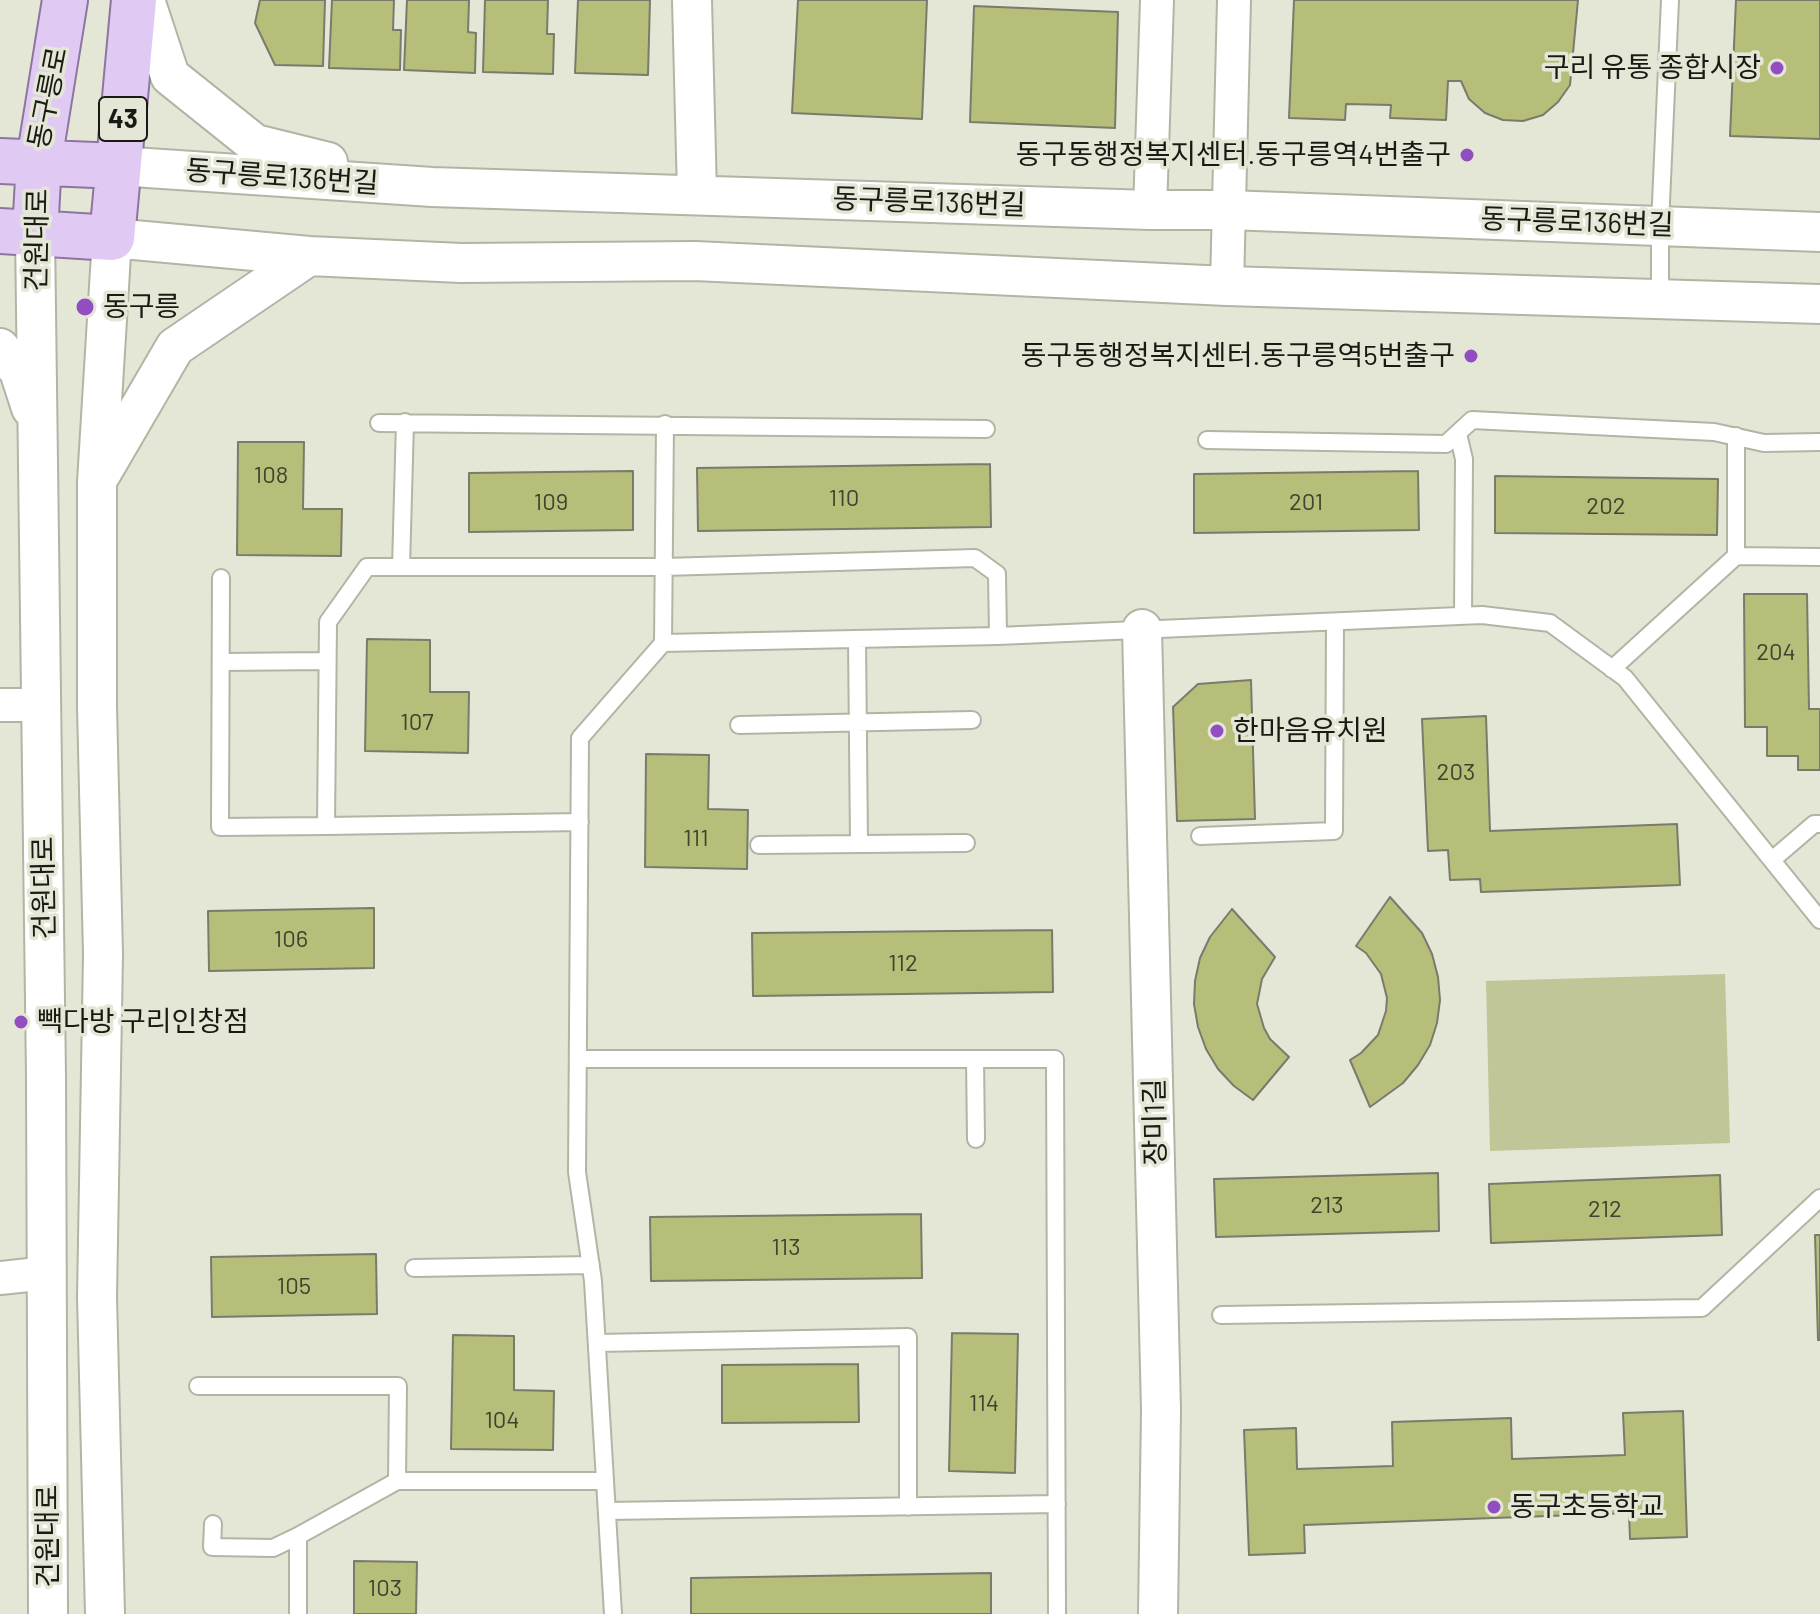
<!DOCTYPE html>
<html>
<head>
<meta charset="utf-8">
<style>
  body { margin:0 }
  canvas { display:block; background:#e4e7d6 }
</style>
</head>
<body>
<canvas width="1820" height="1614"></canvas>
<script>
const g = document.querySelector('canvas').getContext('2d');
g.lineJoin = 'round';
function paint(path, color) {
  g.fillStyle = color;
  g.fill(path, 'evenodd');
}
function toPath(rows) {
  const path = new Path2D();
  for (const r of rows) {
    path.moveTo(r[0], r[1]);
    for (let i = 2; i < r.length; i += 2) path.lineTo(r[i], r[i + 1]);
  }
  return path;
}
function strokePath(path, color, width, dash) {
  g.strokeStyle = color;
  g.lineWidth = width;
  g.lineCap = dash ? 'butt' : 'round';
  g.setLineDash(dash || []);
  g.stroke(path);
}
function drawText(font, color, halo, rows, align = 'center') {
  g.font = font + ' Barlow,"Noto Sans KR",sans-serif';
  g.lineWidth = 7;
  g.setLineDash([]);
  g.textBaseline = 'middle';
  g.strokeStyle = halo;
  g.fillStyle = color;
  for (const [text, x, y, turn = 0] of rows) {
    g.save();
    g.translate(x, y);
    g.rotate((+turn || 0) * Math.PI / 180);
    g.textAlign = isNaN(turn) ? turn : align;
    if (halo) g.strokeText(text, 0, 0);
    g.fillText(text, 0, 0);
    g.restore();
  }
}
paint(toPath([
  [1725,974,1730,1143,1490,1151,1486,981]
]), '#c0c697');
const building = toPath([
  [260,0,325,0,323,66,275,65,255,23,260,0],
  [332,0,394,0,393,30,401,30,400,70,329,68,332,0],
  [407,0,469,0,468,32,476,33,475,73,404,70,407,0],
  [485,0,548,0,547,34,554,34,553,74,483,72,485,0],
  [578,0,650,0,648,75,575,73,578,0],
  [798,0,927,0,922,119,792,113,798,0],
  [1294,0,1578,0,1570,85,1558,102,1543,115,1523,121,1503,120,1485,113,1469,99,1461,81,1448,81,1446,120,1390,118,1391,105,1346,104,1345,120,1289,118,1294,0],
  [1736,0,1820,0,1820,139,1730,136,1736,0],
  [974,6,1118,12,1115,128,970,122,974,6],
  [238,442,304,442,303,509,342,509,341,556,237,555,238,442],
  [990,464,991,527,698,531,697,468,990,464],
  [633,471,633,530,469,532,469,473,633,471],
  [1418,471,1419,530,1194,533,1194,474,1418,471],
  [1495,476,1718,479,1717,535,1495,533,1495,476],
  [1744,594,1807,594,1809,709,1820,709,1820,770,1798,770,1798,756,1767,756,1767,727,1745,727,1744,594],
  [367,639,430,640,430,692,469,692,468,753,365,751,367,639],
  [1251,680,1255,819,1177,821,1173,707,1198,684,1251,680],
  [1486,716,1490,831,1677,824,1680,885,1481,892,1480,879,1450,880,1448,850,1428,851,1422,719,1486,716],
  [646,754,709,755,708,809,748,810,747,869,645,867,646,754],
  [1390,897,1422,933,1432,954,1438,977,1440,1000,1437,1023,1430,1045,1418,1065,1403,1083,1370,1107,1350,1060,1361,1053,1378,1035,1386,1011,1387,998,1381,974,1366,953,1356,946,1390,897],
  [374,908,374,968,209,971,208,911,374,908],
  [1232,909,1275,957,1262,979,1257,1004,1264,1028,1270,1039,1289,1057,1253,1100,1234,1086,1218,1069,1206,1049,1198,1027,1194,1004,1195,981,1200,958,1210,937,1232,909],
  [1052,930,1053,992,753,996,752,933,1052,930],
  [1438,1173,1439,1231,1216,1237,1214,1179,1438,1173],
  [1720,1175,1722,1235,1491,1243,1489,1184,1720,1175],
  [921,1214,922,1278,651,1281,650,1217,921,1214],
  [1815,1235,1820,1235,1820,1340,1818,1340,1815,1235],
  [376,1254,377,1314,212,1317,211,1257,376,1254],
  [952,1333,1018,1334,1015,1473,949,1471,952,1333],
  [453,1335,514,1336,514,1390,554,1391,553,1450,451,1449,453,1335],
  [858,1364,859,1422,722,1423,722,1365,858,1364],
  [1683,1411,1687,1537,1630,1539,1629,1513,1304,1525,1305,1553,1249,1555,1244,1430,1296,1428,1297,1469,1393,1466,1392,1422,1511,1418,1512,1459,1625,1455,1623,1413,1683,1411],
  [354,1561,417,1562,416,1614,354,1614,354,1561],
  [991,1573,991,1614,691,1614,691,1578,991,1573]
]);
paint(building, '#b7be79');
strokePath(building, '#797b6c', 2);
const service = toPath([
  [1660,298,1660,225,1670,0],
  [379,423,986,429],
  [1458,434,1464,459,1463,616],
  [1207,440,1446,444,1472,420,1714,432,1764,443,1820,442],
  [1736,556,1736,436],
  [401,567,405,422],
  [221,578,220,827,326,826],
  [857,639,859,844],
  [663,643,665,424],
  [222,662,327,661],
  [1612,669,1736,556,1820,557],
  [739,725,972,720],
  [580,822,326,826,328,622,367,567,664,567,975,558,997,574,998,636],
  [1200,836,1334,831,1335,623],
  [759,845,966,843],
  [1772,860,1814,824,1820,824],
  [578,1059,1055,1059,1057,1614],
  [975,1059,976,1139],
  [414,1268,591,1265],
  [1221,1315,1702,1308,1820,1198],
  [597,1343,908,1337,908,1507],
  [198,1386,398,1386,397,1481],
  [607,1511,1057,1504],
  [213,1524,212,1547,273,1548,298,1536],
  [298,1614,298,1536,397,1481,605,1481],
  [613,1614,593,1281,577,1172,580,738,663,643,998,636,1482,615,1550,623,1625,678,1820,920]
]);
const minor = toPath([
  [1150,210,1157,0],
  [1227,286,1234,0],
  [0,705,42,705],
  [0,1278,47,1273]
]);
const tertiary = toPath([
  [145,0,170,76,255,144,328,162],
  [692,0,697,194],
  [118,166,432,187,1150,210,1228,210,1820,232],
  [35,233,46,1077,48,1614],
  [0,348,19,371,31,408],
  [101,474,175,347,309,256],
  [1142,629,1161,1410,1158,1614],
  [105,1614,97,1297,103,954,97,707,97,482,112,238,309,256,461,263,695,261,1227,286,1820,304]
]);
const primary = toPath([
  [0,161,118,166],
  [0,231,112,238,134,0],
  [35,233,39,161,65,0]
]);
strokePath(service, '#b2b4a4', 20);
strokePath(minor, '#b2b4a4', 36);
strokePath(tertiary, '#b2b4a4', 42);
strokePath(primary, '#8d75a0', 48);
strokePath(service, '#fff', 16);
strokePath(minor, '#fff', 32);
strokePath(tertiary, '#fff', 38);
strokePath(primary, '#e0caf4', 44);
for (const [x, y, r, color] of [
  [1777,68,8,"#924dc1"],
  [1467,155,8,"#924dc1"],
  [85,307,10,"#924dc1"],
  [1471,356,8,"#924dc1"],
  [1217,731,8,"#924dc1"],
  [21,1022,8,"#924dc1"],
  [1494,1507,8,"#924dc1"]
]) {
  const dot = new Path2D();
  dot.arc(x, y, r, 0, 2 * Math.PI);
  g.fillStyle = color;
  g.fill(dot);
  strokePath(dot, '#e4e7d6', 3);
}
drawText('24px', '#40432d', null, [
  ["108",271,475],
  ["110",844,498],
  ["109",551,502],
  ["201",1306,502],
  ["202",1606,506],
  ["204",1776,652],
  ["107",417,722],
  ["203",1456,772],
  ["111",696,838],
  ["106",291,939],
  ["112",903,963],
  ["213",1327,1205],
  ["212",1605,1209],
  ["113",786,1247],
  ["105",294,1286],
  ["114",984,1403],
  ["104",502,1420],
  ["103",385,1588]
]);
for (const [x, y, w] of [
  [123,119,48]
]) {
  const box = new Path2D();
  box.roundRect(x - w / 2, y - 22, w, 44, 6);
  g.fillStyle = '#e4e7d6';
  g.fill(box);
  strokePath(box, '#191a14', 2);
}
drawText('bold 26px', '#191a14', null, [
  ["43",123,119]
]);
drawText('28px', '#191a14', '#e4e7d6', [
  ["구리 유통 종합시장",1761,68,"right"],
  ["동구동행정복지센터.동구릉역4번출구",1451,155,"right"],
  ["동구릉",103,307],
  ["동구동행정복지센터.동구릉역5번출구",1455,356,"right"],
  ["한마음유치원",1233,731],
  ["빽다방 구리인창점",37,1022],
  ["동구초등학교",1510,1507]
], 'left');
drawText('28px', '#191a14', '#e4e7d6', [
  ["동구릉로",48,98,-79],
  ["동구릉로136번길",282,177,4],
  ["동구릉로136번길",929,202,2],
  ["동구릉로136번길",1577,222,2],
  ["건원대로",37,240,-89],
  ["건원대로",44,888,-91],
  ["장미1길",1155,1122,-91],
  ["건원대로",48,1536,-90]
]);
</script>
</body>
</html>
